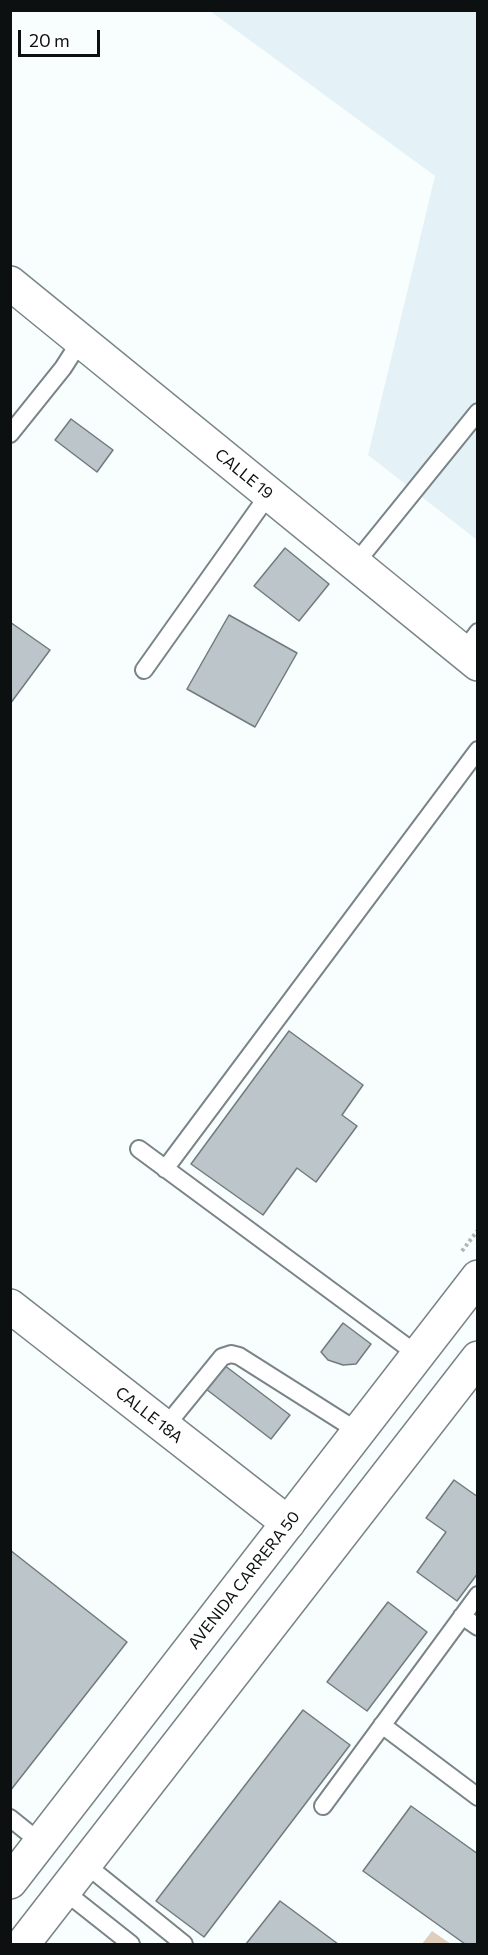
<!DOCTYPE html>
<html>
<head>
<meta charset="utf-8">
<style>
  body { margin:0 }
  #map { position:relative; width:488px; height:1955px; overflow:hidden; background:#f8fdfe; font-family:Commissioner,sans-serif }
  canvas { display:block }
  .frame { position:absolute; inset:0; border:12px solid #0d1011; pointer-events:none }
  .scale { position:absolute; left:18px; top:30px; width:82px; height:27px; box-sizing:border-box; border:3px solid #0d1011; border-top:0; padding-left:8px; font-size:18px; line-height:21px; white-space:nowrap; color:#0d1011; -webkit-text-stroke:4px #fff; paint-order:stroke }
</style>
</head>
<body>
<div id="map">
<canvas width="488" height="1955"></canvas>
<div class="frame"></div>
<div class="scale">20 m</div>
</div>
<script>
const g = document.querySelector('canvas').getContext('2d');
g.lineJoin = 'round';
function paint(path, color) {
  g.fillStyle = color;
  g.fill(path, 'evenodd');
}
function toPath(rows) {
  const path = new Path2D();
  for (const r of rows) {
    path.moveTo(r[0], r[1]);
    for (let i = 2; i < r.length; i += 2) path.lineTo(r[i], r[i + 1]);
  }
  return path;
}
function strokePath(path, color, width, dash) {
  g.strokeStyle = color;
  g.lineWidth = width;
  g.lineCap = dash ? 'butt' : 'round';
  g.setLineDash(dash || []);
  g.stroke(path);
}
function drawText(font, color, halo, rows, align = 'center') {
  g.font = font + ' Commissioner,sans-serif';
  g.lineWidth = 4.5;
  g.setLineDash([]);
  g.textBaseline = 'middle';
  g.strokeStyle = halo;
  g.fillStyle = color;
  for (const [text, x, y, turn = 0] of rows) {
    g.save();
    g.translate(x, y);
    g.rotate((+turn || 0) * Math.PI / 180);
    g.textAlign = isNaN(turn) ? turn : align;
    if (halo) g.strokeText(text, 0, 0);
    g.fillText(text, 0, 0);
    g.restore();
  }
}
paint(toPath([
  [210,11,477,11,477,540,368,455,435,176]
]), '#e4f2f8');
paint(toPath([
  [432,1931,451,1944,422,1944]
]), '#e0cebd');
const building = toPath([
  [71,419,113,450,97,472,55,440,71,419],
  [285,548,329,584,299,621,254,586,285,548],
  [229,615,297,653,255,727,187,689,229,615],
  [10,622,50,650,10,704,10,622],
  [289,1031,363,1085,342,1115,357,1126,316,1182,297,1168,263,1215,191,1164,289,1031],
  [343,1323,371,1344,356,1364,343,1365,328,1360,321,1352,343,1323],
  [224,1365,290,1415,271,1439,206,1389,224,1365],
  [454,1480,478,1497,478,1573,457,1601,417,1572,446,1532,426,1518,454,1480],
  [10,1550,127,1642,10,1791,10,1550],
  [388,1602,427,1632,367,1711,327,1682,388,1602],
  [303,1710,350,1745,204,1937,156,1901,303,1710],
  [411,1806,478,1854,478,1944,465,1944,363,1871,411,1806],
  [280,1901,338,1944,246,1944,280,1901]
]);
paint(building, '#bcc6ca');
strokePath(building, '#717b7e', 1.5);
const lane = toPath([
  [10,434,63,368,81,340],
  [355,564,478,412],
  [463,652,478,632],
  [144,670,269,494],
  [139,1149,418,1355],
  [165,1169,478,750],
  [165,1427,222,1357,231,1354,239,1356,359,1432],
  [462,1616,478,1627],
  [382,1725,478,1797],
  [323,1806,478,1595],
  [10,1818,41,1843],
  [85,1864,184,1944],
  [64,1891,131,1944]
]);
const street = toPath([
  [10,283,478,664],
  [10,1306,288,1523]
]);
const secondary = toPath([
  [10,1882,478,1277],
  [23,1944,478,1358]
]);
strokePath(lane, '#7a8387', 20);
strokePath(street, '#7a8387', 36);
strokePath(secondary, '#7a8387', 36);
strokePath(toPath([
  [462,1251,478,1230]
]), '#b0b4b5', 4, [3, 3]);
strokePath(lane, '#fff', 16);
strokePath(street, '#fff', 33);
strokePath(secondary, '#fff', 33);
drawText('16px', '#0d1011', '#fff', [
  ["CALLE 19",244,474,39],
  ["CALLE 18A",149,1415,38],
  ["AVENIDA CARRERA 50",244,1580,-52]
]);
</script>
</body>
</html>
